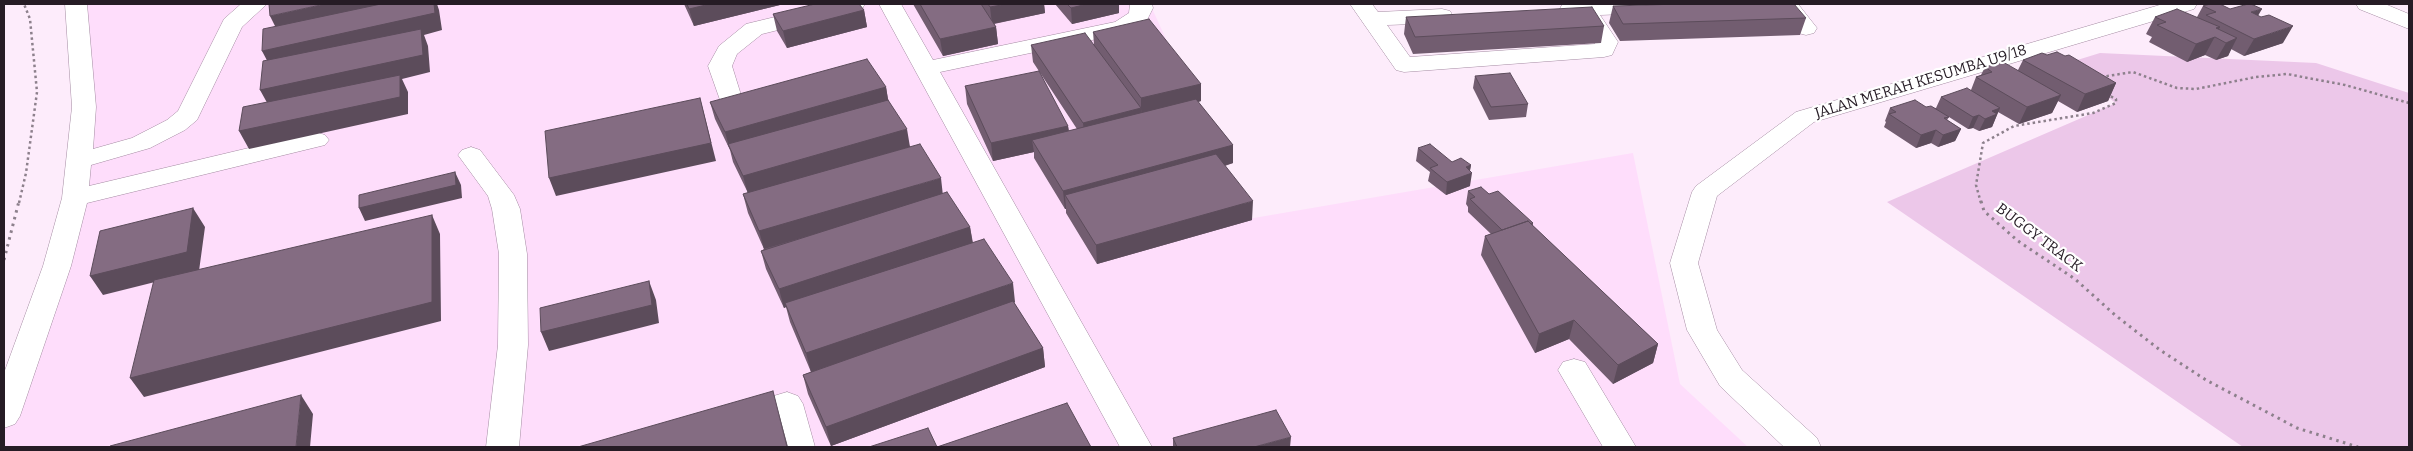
<!DOCTYPE html>
<html>
<head>
<meta charset="utf-8">
<style>
  body { margin:0 }
  #map { position:relative; width:2413px; height:451px; overflow:hidden; background:#fdecfb; font-family:Bitter,serif }
  canvas { display:block }
  .frame { position:absolute; inset:0; border:5px solid #261c25; pointer-events:none }
</style>
</head>
<body>
<div id="map">
<canvas width="2413" height="451"></canvas>
<div class="frame"></div>
</div>
<script>
const g = document.querySelector('canvas').getContext('2d');
g.lineJoin = 'round';
function paint(path, color) {
  g.fillStyle = color;
  g.fill(path, 'evenodd');
}
function toPath(rows) {
  const path = new Path2D();
  for (const r of rows) {
    path.moveTo(r[0], r[1]);
    for (let i = 2; i < r.length; i += 2) path.lineTo(r[i], r[i + 1]);
  }
  return path;
}
function strokePath(path, color, width, dash) {
  g.strokeStyle = color;
  g.lineWidth = width;
  g.lineCap = dash ? 'butt' : 'round';
  g.setLineDash(dash || []);
  g.stroke(path);
}
function drawText(font, color, halo, rows, align = 'center') {
  g.font = font + ' Bitter,serif';
  g.lineWidth = 4.5;
  g.setLineDash([]);
  g.textBaseline = 'middle';
  g.strokeStyle = halo;
  g.fillStyle = color;
  for (const [text, x, y, turn = 0] of rows) {
    g.save();
    g.translate(x, y);
    g.rotate((+turn || 0) * Math.PI / 180);
    g.textAlign = isNaN(turn) ? turn : align;
    if (halo) g.strokeText(text, 0, 0);
    g.fillText(text, 0, 0);
    g.restore();
  }
}
paint(toPath([
  [67,4,1150,4,1248,219,1633,153,1680,384,1748,447,4,447,4,381,61,235,86,69]
]), '#feddfb');
paint(toPath([
  [2100,53,2316,63,2409,93,2409,447,2243,447,1887,202,2116,103,2061,65]
]), '#ecc7e9');
const minor = toPath([
  [65,4,87,4,96,107,93,149,132,138,167,120,178,111,224,19,241,4,267,4,242,27,197,120,185,130,150,148,91,165,89,186,316,132,325,135,329,140,325,145,87,203,71,266,20,416,15,424,4,428,4,373,43,266,62,198,72,107,65,4],
  [829,4,865,4,862,9,762,34,737,54,732,66,741,95,738,100,729,102,720,100,708,66,719,46,746,24,829,4],
  [879,4,901,4,933,60,1115,22,1129,13,1130,4,1152,4,1153,8,1147,20,1142,26,1130,32,940,72,1152,447,1120,447,879,4],
  [1350,4,1372,4,1378,12,1442,9,1450,11,1453,16,1450,21,1442,23,1387,25,1410,57,1595,44,1578,16,1562,15,1559,10,1562,5,1569,4,1710,4,1707,9,1699,11,1600,15,1618,42,1612,55,1604,57,1404,72,1396,70,1350,4],
  [1776,4,1798,4,1817,28,1814,33,1806,35,1798,33,1776,4],
  [2163,4,2197,4,2194,9,1814,122,1717,196,1698,263,1717,330,1742,370,1817,438,1821,447,1784,447,1720,386,1687,330,1670,263,1692,192,1696,186,1796,112,2163,4],
  [2356,4,2385,4,2409,14,2409,29,2359,9,2356,4],
  [471,147,480,150,514,195,520,209,527,254,528,345,519,447,486,447,498,345,499,254,492,209,488,196,458,155,462,150,471,147],
  [1574,359,1585,362,1636,447,1603,447,1558,370,1563,362,1574,359],
  [787,392,798,396,803,404,815,447,783,447,775,419,741,429,730,425,725,417,730,409,787,392]
]);
strokePath(minor, '#a58ca3', 1);
strokePath(toPath([
  [2101,77,2133,72,2177,88,2196,89,2256,77,2287,74,2345,85,2409,103],
  [19,203,26,173,37,92,30,19,24,4],
  [1981,203,1976,185,1983,143,2014,126,2093,113,2116,103,2116,99,2108,95]
]), '#8d808c', 2.5, [2.5, 3]);
strokePath(toPath([
  [1981,201,1984,211,2018,241,2075,279,2115,315,2160,350,2206,380,2297,428,2358,447],
  [4,260,19,201]
]), '#8d808c', 3, [2.5, 4.5]);
paint(minor, '#fff');
paint(toPath([
  [684,4,784,4,694,26],
  [913,4,1044,4,1045,13,994,24,996,27,998,44,943,56],
  [1055,4,1119,4,1119,13,1072,24],
  [1613,6,1806,18,1800,35,1620,41,1609,23],
  [2203,6,2230,9,2283,43,2244,56,2231,49,2228,56,2216,60,2205,55,2187,62,2149,42,2152,37,2146,34,2155,17,2197,17],
  [864,10,867,27,787,48,777,31,773,14],
  [1406,17,1604,26,1601,43,1413,54,1404,34],
  [1093,32,1201,84,1201,101,1198,102,1233,145,1233,163,1225,166,1252,220,1097,264,1066,213,1066,209,1065,209,1034,158,1034,152,993,161,967,104,965,86,1068,126,1069,131,1077,129,1033,62,1031,45,1094,44],
  [2047,55,2116,83,2108,101,2077,112,2058,101,2052,113,2019,124,1998,112,1992,127,1979,131,1973,128,1968,129,1949,117,1947,120,1961,129,1955,141,1938,147,1931,143,1916,148,1884,127,1886,122,1885,121,1890,108,1926,107,1936,108,1941,97,1971,90,1976,77,1981,75,1985,67,2018,70,2023,60],
  [1475,76,1528,104,1526,117,1489,120,1473,88],
  [886,87,888,100,910,147,853,163,943,194,970,227,973,243,1015,302,1014,303,1043,348,1045,367,831,446,808,394,803,375,811,372,790,322,786,307,784,308,766,269,761,251,764,249,748,213,743,194,748,193,733,162,730,150,715,119,710,102],
  [1418,148,1452,162,1471,165,1470,171,1470,186,1446,195,1428,181,1430,172,1416,161],
  [1468,191,1489,194,1533,223,1533,226,1658,344,1653,363,1613,384,1569,339,1535,353,1481,255,1485,236,1491,234,1468,212,1468,207,1466,204],
  [1173,438,1290,447,1173,447]
]), '#725d70');
paint(toPath([
  [325,4,409,4,278,32,270,16],
  [434,4,437,4,439,10,442,30,424,35,428,46,430,72,402,79,408,92,408,114,249,149,239,131,270,108,260,90,271,68,262,51],
  [710,4,784,4,694,26,689,9],
  [1007,4,1044,4,1045,13,992,24,990,7],
  [1087,4,1119,4,1119,13,1072,24,1071,8],
  [2262,9,2252,26,2251,12],
  [864,10,867,27,787,48,783,31],
  [2293,26,2283,43,2244,56,2254,39],
  [996,27,998,44,943,56,940,39],
  [2220,27,2205,55,2187,62,2196,44,2216,28],
  [2237,38,2228,56,2216,60,2226,43],
  [2116,83,2108,101,2077,112,2085,94],
  [1201,84,1201,101,1141,116,1141,98],
  [886,87,889,105,728,144,730,150,725,132],
  [2061,95,2052,113,2019,124,2027,107],
  [700,98,716,161,556,196,549,178],
  [1141,108,1142,126,1085,141,1083,123],
  [2000,108,1992,127,1979,131,1985,119,1992,111],
  [1979,115,1973,128,1968,129,1973,117],
  [1068,126,1070,144,1032,140,1034,152,993,161,991,143],
  [907,129,910,147,748,194,743,176],
  [1961,129,1955,141,1938,147,1943,135],
  [1936,130,1931,143,1916,148,1921,135],
  [1233,145,1233,163,1072,207,1065,195,1066,209,1065,209,1063,191],
  [1471,165,1469,174,1472,173,1470,186,1446,195,1447,182,1466,167],
  [455,172,461,185,462,198,365,221,359,208],
  [941,178,943,196,764,249,759,231],
  [1253,201,1252,220,1097,264,1096,245],
  [193,208,205,227,199,271,103,295,90,276],
  [432,215,440,234,441,321,144,397,130,378],
  [970,227,973,246,785,303,786,307,784,308,779,289],
  [649,281,656,300,659,323,549,351,541,332],
  [1013,283,1015,302,811,372,806,353],
  [1574,320,1569,339,1535,353,1539,334],
  [1658,344,1653,363,1613,384,1618,365],
  [1043,348,1045,367,831,446,826,427],
  [773,391,778,410,788,447,787,447],
  [301,395,313,414,310,447,296,447],
  [1291,437,1290,447,1254,447]
]), '#5c4c5b');
const building = toPath([
  [269,4,325,4,270,16,269,4],
  [381,4,434,4,435,13,262,51,263,29,381,4],
  [687,4,710,4,689,9,687,4],
  [815,4,859,4,864,10,783,31,773,14,815,4],
  [920,4,981,4,996,27,940,39,920,4],
  [988,4,1007,4,990,7,988,4],
  [1067,4,1087,4,1071,8,1067,4],
  [1680,4,1794,4,1806,18,1623,24,1613,6,1680,4],
  [2210,4,2220,4,2230,9,2248,4,2251,4,2262,9,2251,12,2261,17,2269,15,2293,26,2254,39,2206,15,2216,12,2203,6,2210,4],
  [1592,7,1604,26,1415,37,1406,17,1592,7],
  [2177,9,2220,27,2216,28,2237,38,2226,43,2215,37,2196,44,2157,25,2166,22,2155,17,2177,9],
  [1149,19,1201,84,1141,98,1093,32,1149,19],
  [421,29,423,55,260,90,263,61,421,29],
  [1085,33,1141,108,1083,123,1031,45,1085,33],
  [2057,52,2065,56,2069,55,2116,83,2085,94,2023,60,2042,53,2047,55,2057,52],
  [867,59,886,87,725,132,710,102,867,59],
  [2003,62,2061,95,2027,107,1976,77,1992,72,1985,67,2003,62],
  [1039,71,1068,126,991,143,965,86,1039,71],
  [1510,73,1528,104,1491,107,1475,76,1510,73],
  [400,75,400,97,239,131,243,107,400,75],
  [1967,88,2000,108,1992,111,1997,114,1985,119,1979,115,1973,117,1941,97,1967,88],
  [700,98,711,143,549,178,545,131,700,98],
  [1196,99,1233,145,1063,191,1032,140,1196,99],
  [888,100,907,129,743,176,728,144,888,100],
  [1915,100,1926,107,1931,106,1949,117,1944,118,1961,129,1943,135,1936,130,1921,135,1889,114,1896,112,1890,108,1915,100],
  [920,144,941,178,759,231,743,194,920,144],
  [1430,144,1452,162,1461,158,1471,165,1466,167,1472,173,1447,182,1430,168,1438,165,1418,148,1430,144],
  [1216,154,1253,201,1096,245,1065,195,1216,154],
  [455,172,456,185,359,208,359,195,455,172],
  [1481,187,1489,194,1498,191,1533,223,1531,224,1528,221,1502,230,1470,199,1475,197,1468,191,1481,187],
  [947,192,970,227,779,289,761,251,947,192],
  [193,208,187,252,90,276,100,231,193,208],
  [432,215,432,302,130,378,154,280,432,215],
  [1528,221,1658,344,1618,365,1574,320,1539,334,1485,236,1528,221],
  [984,239,1013,283,806,353,785,303,984,239],
  [649,281,652,305,541,332,540,308,649,281],
  [1013,301,1043,348,826,427,803,375,1013,301],
  [773,391,787,447,578,447,773,391],
  [301,395,296,447,110,447,110,446,301,395],
  [1067,403,1091,447,937,447,1067,403],
  [1276,410,1291,437,1254,447,1177,447,1173,438,1276,410],
  [928,428,937,447,869,447,928,428]
]);
paint(building, '#846c82');
strokePath(building, '#5c4c5b', 1);
drawText('15px', '#261c25', '#fff', [
  ["JALAN MERAH KESUMBA U9/18",1921,82,-17],
  ["BUGGY TRACK",2039,238,37]
]);
</script>
</body>
</html>
